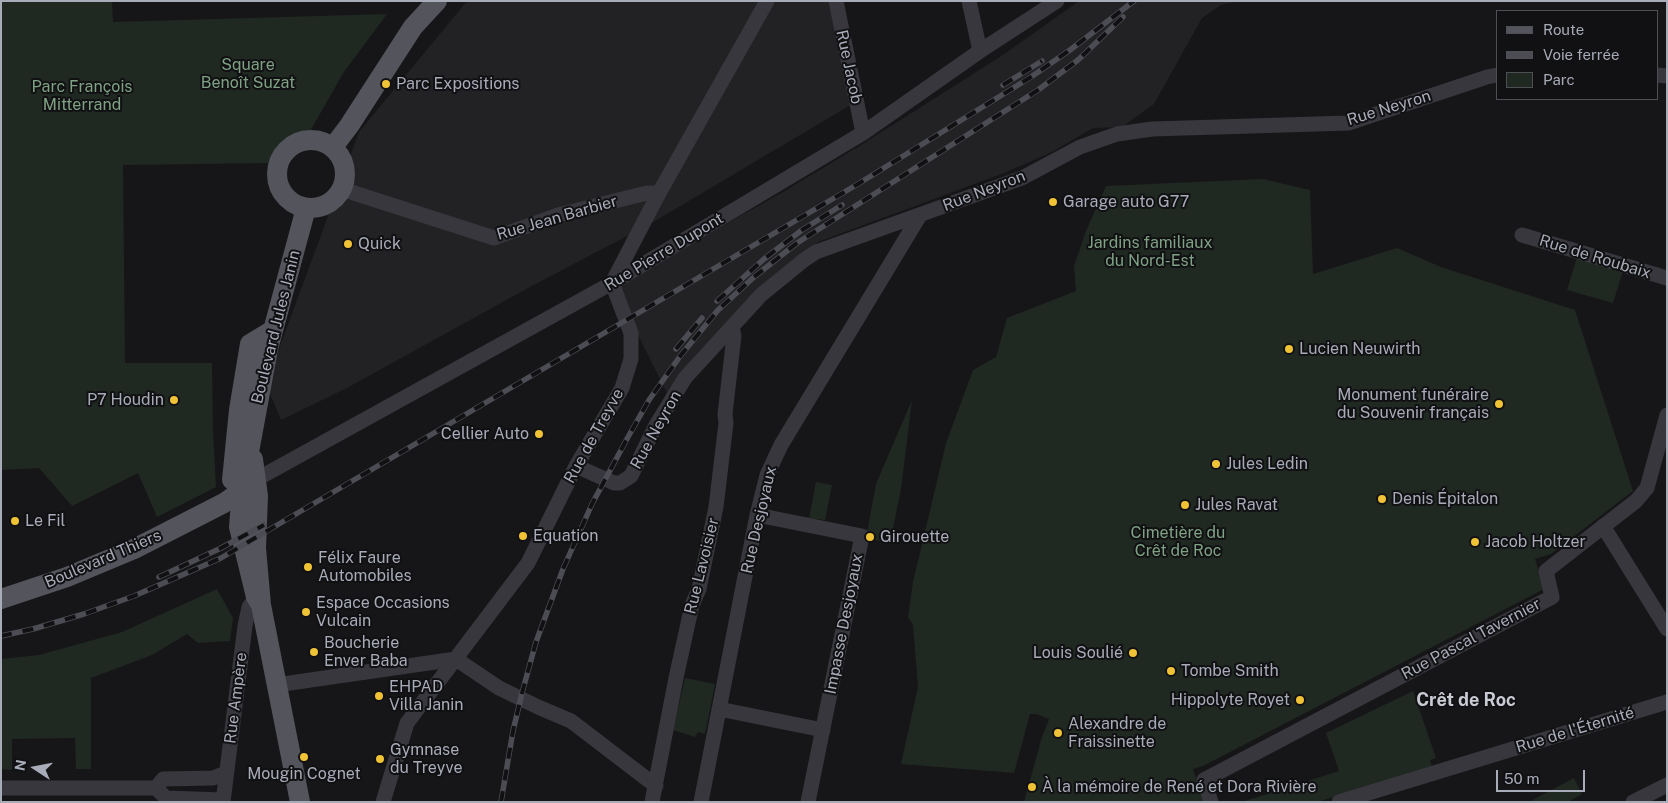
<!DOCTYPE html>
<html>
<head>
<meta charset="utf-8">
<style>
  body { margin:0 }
  #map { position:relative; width:1668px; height:803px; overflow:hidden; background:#161618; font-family:"Public Sans",sans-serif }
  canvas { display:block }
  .frame { position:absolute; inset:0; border:2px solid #a8abb8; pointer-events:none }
  .legend { position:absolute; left:1496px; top:10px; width:162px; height:90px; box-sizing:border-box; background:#111113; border:1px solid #4d4f55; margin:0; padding:6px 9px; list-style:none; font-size:15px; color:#a8abb8 }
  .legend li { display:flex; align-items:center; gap:10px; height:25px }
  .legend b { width:25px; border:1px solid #4d4f55 }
  .north { position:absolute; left:10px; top:743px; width:50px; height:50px; -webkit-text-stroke:4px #111113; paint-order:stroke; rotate:281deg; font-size:14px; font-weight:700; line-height:20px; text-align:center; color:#a8abb8 }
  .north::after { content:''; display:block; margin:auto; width:18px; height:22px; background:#a8abb8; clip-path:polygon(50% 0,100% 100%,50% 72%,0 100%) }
  .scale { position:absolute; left:1496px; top:770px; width:89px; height:22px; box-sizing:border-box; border:2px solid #a8abb8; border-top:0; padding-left:6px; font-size:15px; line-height:18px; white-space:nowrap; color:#a8abb8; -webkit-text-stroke:4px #111113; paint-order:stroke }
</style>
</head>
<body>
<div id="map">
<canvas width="1668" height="803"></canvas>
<div class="frame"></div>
<ul class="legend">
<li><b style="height:6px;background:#53545c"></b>Route</li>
<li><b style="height:6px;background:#4c4d54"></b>Voie ferrée</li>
<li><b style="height:14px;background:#202822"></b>Parc</li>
</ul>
<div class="north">N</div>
<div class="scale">50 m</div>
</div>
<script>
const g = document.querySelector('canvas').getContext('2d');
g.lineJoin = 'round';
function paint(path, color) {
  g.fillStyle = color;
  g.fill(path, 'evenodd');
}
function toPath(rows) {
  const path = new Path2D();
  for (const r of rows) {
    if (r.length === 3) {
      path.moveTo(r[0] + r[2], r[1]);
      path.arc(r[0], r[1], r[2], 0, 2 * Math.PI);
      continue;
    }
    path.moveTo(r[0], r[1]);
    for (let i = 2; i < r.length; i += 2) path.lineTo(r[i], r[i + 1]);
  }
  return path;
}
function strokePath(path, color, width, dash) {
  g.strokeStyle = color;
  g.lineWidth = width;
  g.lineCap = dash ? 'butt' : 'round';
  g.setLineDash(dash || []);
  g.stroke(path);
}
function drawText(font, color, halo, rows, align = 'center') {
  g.font = font + ' "Public Sans",sans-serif';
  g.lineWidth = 4;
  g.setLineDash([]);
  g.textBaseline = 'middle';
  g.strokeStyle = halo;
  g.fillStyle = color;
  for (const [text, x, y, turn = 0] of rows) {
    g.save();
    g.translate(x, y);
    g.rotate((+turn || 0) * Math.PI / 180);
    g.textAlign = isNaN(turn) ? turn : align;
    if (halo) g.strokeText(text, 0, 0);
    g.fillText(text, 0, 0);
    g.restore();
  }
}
paint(toPath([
  [467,1,838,1,859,100,650,224,528,288,347,388,281,420,266,384,359,132],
  [1079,1,1239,1,1221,5,1202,18,1154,104,1122,127,1093,128,1052,152,1004,173,818,242,668,395,614,287,783,192,861,145,1003,55]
]), '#222225');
paint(toPath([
  [1,1,112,1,113,22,387,14,344,72,309,133,284,146,272,163,123,165,125,363,212,363,213,431,216,487,157,517,138,473,72,506,39,468,1,470],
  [1263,179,1310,190,1313,274,1397,248,1441,267,1575,310,1633,491,1551,554,1535,559,1544,589,1203,766,1193,769,1204,802,1024,802,1041,740,1049,719,1036,714,1030,714,1014,773,901,764,918,687,913,625,908,617,913,582,946,443,973,370,996,357,1007,318,1076,291,1074,266,1086,231,1106,186],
  [1577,257,1623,271,1613,303,1567,290],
  [912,400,901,489,890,543,866,538,876,484],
  [816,482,832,485,825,520,809,518],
  [217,589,233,618,230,641,198,643,187,634,152,655,91,678,91,769,76,769,75,738,12,739,12,770,1,769,1,659,39,655,122,632],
  [685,678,715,684,705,734,698,732,695,737,673,730],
  [1413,691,1436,758,1430,760,1432,767,1317,802,1242,802,1339,771,1326,733],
  [1574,778,1582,794,1568,802,1529,802]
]), '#202822');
strokePath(toPath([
  [836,1,863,133],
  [969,1,980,51],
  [1657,75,1667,76],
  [342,188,354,193,494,238,558,215,647,193,659,193],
  [1522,235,1667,278],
  [576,466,614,483,620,483,631,476,655,427,685,378,761,295,804,260,816,252,1022,178,1080,147,1117,134,1152,129,1349,123,1487,77,1497,75],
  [257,479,612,283,863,133,980,51,1057,1],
  [757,515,862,536,808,802],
  [1603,526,1667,629],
  [456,659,499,688,538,707,571,721,656,786],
  [276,685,456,659],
  [719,709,823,730],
  [1,788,156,788,166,798,223,800],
  [156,788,163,779,213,778,226,773],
  [223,802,245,626,249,607,256,597],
  [383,802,407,723,528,563,576,466,622,388,631,359,631,333,612,283,659,193,767,1],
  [652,802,676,678,692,605,699,589,716,507,726,423,725,414,734,336,732,327],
  [701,802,757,515,767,475,781,445,920,215],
  [1211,802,1204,780,1552,597,1546,571,1636,501,1647,488,1667,415],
  [1339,802,1667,702],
  [1633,802,1667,785]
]), '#37373d', 15);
strokePath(toPath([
  [311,174,34],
  [333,147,349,126,413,27,437,1],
  [253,459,258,496,256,548,261,605,300,802],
  [232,480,239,410,250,344,273,330],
  [1,599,67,577,134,549,224,503,249,485],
  [261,605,256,597,239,527,242,490,268,349,306,208]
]), '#53545c', 20);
const rail = toPath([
  [1003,85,1042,61],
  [717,301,764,259,802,230,842,205],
  [676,349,702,318],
  [159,577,219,549,264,525],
  [1,636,33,629,84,614,134,596,221,558,858,184,1031,77,1070,50,1134,1],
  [501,802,513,731,522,693,536,642,563,569,592,504,628,437,649,400,681,355,718,310,754,277,797,243,1038,90,1078,60,1123,17]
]);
strokePath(rail, '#4c4d54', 5.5);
strokePath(rail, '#111113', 4, [11]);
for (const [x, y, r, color] of [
  [386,84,5,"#f0c236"],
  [1053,202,5,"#f0c236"],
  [348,244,5,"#f0c236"],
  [1289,349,5,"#f0c236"],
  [174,400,5,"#f0c236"],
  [1499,404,5,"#f0c236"],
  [539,434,5,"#f0c236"],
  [1216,464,5,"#f0c236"],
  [1382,499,5,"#f0c236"],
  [1185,505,5,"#f0c236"],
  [15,521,5,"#f0c236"],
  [523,536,5,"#f0c236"],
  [870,537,5,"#f0c236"],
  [1475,542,5,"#f0c236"],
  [308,567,5,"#f0c236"],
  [306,612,5,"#f0c236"],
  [314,652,5,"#f0c236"],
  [1133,653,5,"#f0c236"],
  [1171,671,5,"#f0c236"],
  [379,696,5,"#f0c236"],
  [1300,700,5,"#f0c236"],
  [1058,733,5,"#f0c236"],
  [304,757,5,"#f0c236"],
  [380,759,5,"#f0c236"],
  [1032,787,5,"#f0c236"]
]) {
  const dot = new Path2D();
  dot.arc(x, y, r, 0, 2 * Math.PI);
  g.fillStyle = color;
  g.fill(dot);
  strokePath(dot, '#111113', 2);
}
drawText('16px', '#7fa284', '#111113', [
  ["Square",248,65],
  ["Benoît Suzat",248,83],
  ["Parc François",82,87],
  ["Mitterrand",82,105],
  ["Jardins familiaux",1150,243],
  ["du Nord-Est",1150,261],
  ["Cimetière du",1178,533],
  ["Crêt de Roc",1178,551]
]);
drawText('16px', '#a8abb8', '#111113', [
  ["Rue Jacob",849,67,78],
  ["Rue Neyron",1389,108,-17],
  ["Rue Neyron",984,191,-21],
  ["Rue Jean Barbier",557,218,-16],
  ["Rue Pierre Dupont",664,252,-31],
  ["Rue de Roubaix",1595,257,17],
  ["Boulevard Jules Janin",276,327,-76],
  ["Rue Neyron",656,430,-61],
  ["Rue de Treyve",594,436,-61],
  ["Rue Desjoyaux",759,520,-77],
  ["Boulevard Thiers",103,559,-23],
  ["Rue Lavoisier",702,566,-76],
  ["Impasse Desjoyaux",844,624,-79],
  ["Rue Pascal Tavernier",1471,639,-28],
  ["Rue Ampère",236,698,-83],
  ["Rue de l'Éternité",1575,730,-17]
]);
drawText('16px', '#a8abb8', '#111113', [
  ["Parc Expositions",396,84],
  ["Garage auto G77",1063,202],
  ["Quick",358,244],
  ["Lucien Neuwirth",1299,349],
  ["Monument funéraire",1489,395,"right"],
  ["du Souvenir français",1489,413,"right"],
  ["P7 Houdin",164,400,"right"],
  ["Cellier Auto",529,434,"right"],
  ["Jules Ledin",1226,464],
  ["Denis Épitalon",1392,499],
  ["Jules Ravat",1195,505],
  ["Le Fil",25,521],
  ["Equation",533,536],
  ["Girouette",880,537],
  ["Jacob Holtzer",1485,542],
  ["Félix Faure",318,558],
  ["Automobiles",318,576],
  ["Espace Occasions",316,603],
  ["Vulcain",316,621],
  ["Boucherie",324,643],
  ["Enver Baba",324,661],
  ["Louis Soulié",1123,653,"right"],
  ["Tombe Smith",1181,671],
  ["EHPAD",389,687],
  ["Villa Janin",389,705],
  ["Hippolyte Royet",1290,700,"right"],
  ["Alexandre de",1068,724],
  ["Fraissinette",1068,742],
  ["Gymnase",390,750],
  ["du Treyve",390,768],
  ["Mougin Cognet",304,774,"center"],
  ["À la mémoire de René et Dora Rivière",1042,787]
], 'left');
drawText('bold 18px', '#c9cbd4', '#111113', [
  ["Crêt de Roc",1466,700]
]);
</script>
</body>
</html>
